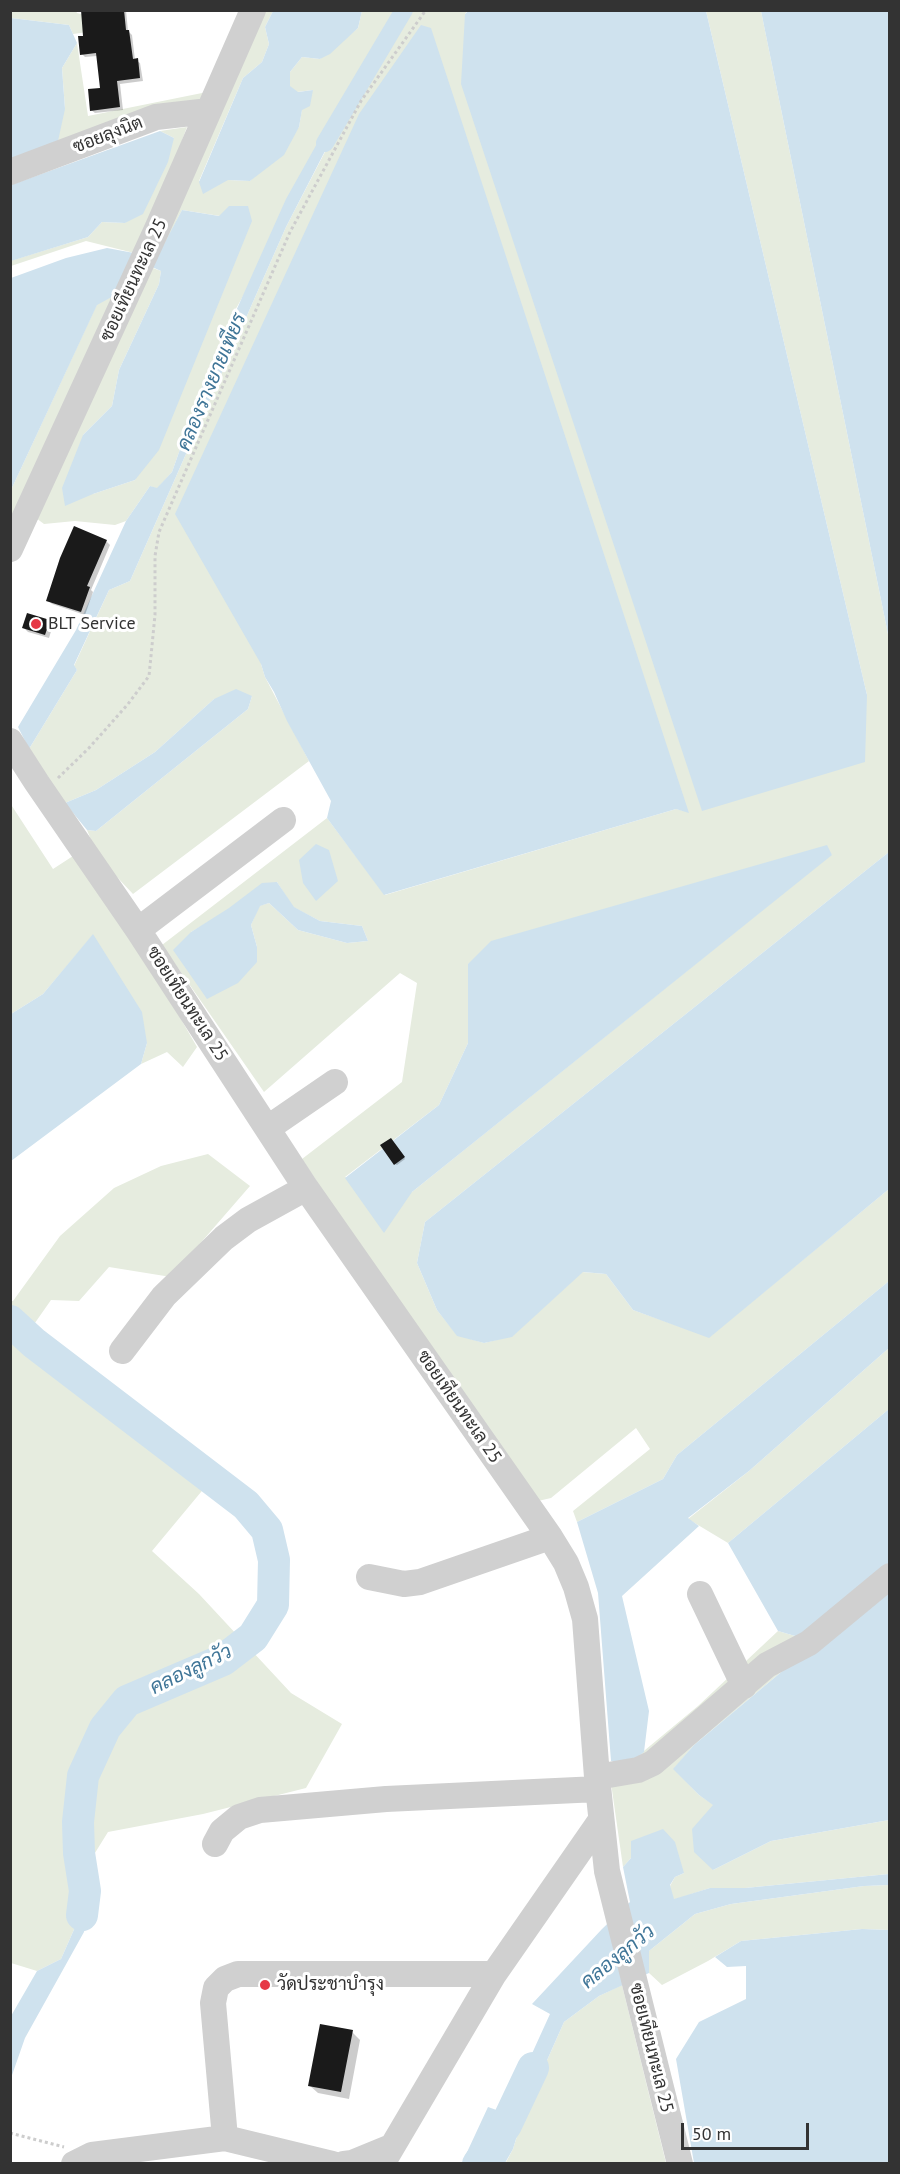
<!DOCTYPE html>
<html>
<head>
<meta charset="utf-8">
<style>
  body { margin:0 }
  #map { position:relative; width:900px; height:2174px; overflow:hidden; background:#fff; font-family:"PT Sans",sans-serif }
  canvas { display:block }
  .frame { position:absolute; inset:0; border:12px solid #333; pointer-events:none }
  .scale { position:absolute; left:681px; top:2123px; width:128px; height:27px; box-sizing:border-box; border:3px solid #333; border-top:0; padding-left:8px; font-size:18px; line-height:21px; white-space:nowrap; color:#333; -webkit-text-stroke:4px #fff; paint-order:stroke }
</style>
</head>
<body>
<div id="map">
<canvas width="900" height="2174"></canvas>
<div class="frame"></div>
<div class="scale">50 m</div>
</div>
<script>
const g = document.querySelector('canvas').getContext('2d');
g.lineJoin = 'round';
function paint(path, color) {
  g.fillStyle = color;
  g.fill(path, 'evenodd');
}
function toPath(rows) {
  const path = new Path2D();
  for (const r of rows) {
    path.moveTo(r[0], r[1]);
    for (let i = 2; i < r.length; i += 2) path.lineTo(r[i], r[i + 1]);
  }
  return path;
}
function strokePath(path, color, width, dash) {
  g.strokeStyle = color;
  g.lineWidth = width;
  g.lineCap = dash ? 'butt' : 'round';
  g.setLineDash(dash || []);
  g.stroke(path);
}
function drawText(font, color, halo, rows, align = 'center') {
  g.font = font + ' "PT Sans",Sarabun,sans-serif';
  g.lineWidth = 6;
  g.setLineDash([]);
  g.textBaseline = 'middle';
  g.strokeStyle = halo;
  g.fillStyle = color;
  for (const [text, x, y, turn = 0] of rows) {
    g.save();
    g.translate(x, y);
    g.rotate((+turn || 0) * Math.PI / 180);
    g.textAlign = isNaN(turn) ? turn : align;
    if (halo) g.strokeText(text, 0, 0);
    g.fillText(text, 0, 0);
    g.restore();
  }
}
paint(toPath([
  [468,10,465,14,867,695,706,11,761,11,889,639,889,852,425,1222,417,1263,437,1310,457,1335,484,1343,512,1336,582,1272,606,1274,633,1310,709,1337,889,1189,889,1281,677,1455,663,1479,577,1522,573,1511,650,1449,636,1428,551,1498,538,1501,434,1358,302,1159,402,1082,417,983,400,973,264,1092,162,945,327,818,385,895,676,809,689,812,261,664,265,677,309,761,133,894,98,857,87,830,96,831,248,709,252,696,214,699,155,752,96,790,65,803,29,749,77,670,74,666,109,590,130,581,286,227,341,121,233,314,202,387,172,472,157,489,150,486,126,521,115,525,75,521,44,524,36,518,261,11,273,11,265,27,269,44,262,62,243,78,199,181,228,180,250,181,299,127,302,109,313,90,297,92,289,86,290,72,302,57,320,59,358,28,362,11],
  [182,210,220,216,135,480,93,494,83,435,112,406,119,370,159,284,161,271,153,268],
  [832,854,412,1192,345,1177,439,1105,468,1043,468,964],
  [277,882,293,907,320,921,362,926,368,941,347,943,298,930,269,903,259,906,251,925,257,947,191,932],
  [10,11,76,11,77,13,121,24,117,28,73,34,69,25,11,18],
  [77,43,88,116,207,92,194,109,11,159,65,109,62,68],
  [187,127,164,188,134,253,86,241,11,266,10,261,88,237,102,222,125,223,174,138,160,131],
  [119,293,11,534,11,490,97,304],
  [10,803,53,869,73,856,173,998,182,1021,197,1047,183,1067,167,1052,141,1064,147,1043,93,935,43,994,11,1014],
  [208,1154,250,1186,171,1277,109,1267,79,1301,51,1300,23,1340,206,1486,152,1551,199,1594,291,1693,342,1724,306,1788,203,1814,108,1832,80,1877,83,1891,76,1925,61,1959,37,1971,11,1963,11,1301,13,1301,60,1236,114,1188,161,1166],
  [889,1348,889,1409,728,1543,688,1519,749,1471],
  [889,1582,694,1745,674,1769,699,1795,714,1805,713,1870,771,1841,889,1820,889,1874,745,1888,710,1888,673,1900,670,1886,675,1877,684,1873,631,1858,623,1867,611,1783,611,1762,627,1765,698,1706,778,1631,802,1638],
  [889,1885,889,1930,862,1929,741,1941,708,1961,662,1985,649,1973,649,1951,695,1914,731,1904,864,1886],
  [622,1985,666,2163,505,2164,513,2149,525,2110,564,2022,599,1996]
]), '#e6ecdf');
paint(toPath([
  [273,11,362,11,358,28,330,54,320,59,302,57,290,72,290,86,298,92,313,90,310,106,302,110,299,127,284,155,250,181,228,180,203,194,199,182,243,78,262,62,269,44,265,27],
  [468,11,706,11,867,695,865,762,702,811,461,84,465,14],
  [761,11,889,11,889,639],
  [11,18,69,25,77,43,62,68,65,109,58,141,11,159],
  [421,25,431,28,689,813,676,809,384,895,327,818,331,801,287,721,274,692,265,677,261,664,175,514,359,114],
  [341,120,286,227,130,581,109,590,74,665,77,670,29,749,18,727,76,630,126,521,150,486,157,488,172,472,202,387,286,199,328,124],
  [160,131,174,138,168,162,143,214,125,223,102,222,88,237,11,261,11,185],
  [229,206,248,206,252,221,159,450,135,480,93,494,65,506,62,488,83,435,112,406,119,370,159,284,161,271,152,267,182,210,219,216],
  [107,248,134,253,119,293,97,305,11,490,11,278,66,258],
  [236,689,252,696,248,709,96,831,87,830,65,803,96,790,155,752,214,699],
  [316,844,329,850,338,881,316,901,303,883,299,860],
  [827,845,832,855,412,1192,384,1233,345,1178,439,1105,468,1043,468,964,491,941],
  [889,852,889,1189,709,1338,633,1310,606,1274,583,1272,512,1337,484,1343,457,1336,437,1310,417,1263,425,1222],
  [277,882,294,907,320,921,362,926,368,941,347,943,298,930,269,903,260,906,251,925,257,947,257,962,238,983,207,999,173,950,191,932,229,908,262,883],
  [93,934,142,1012,147,1043,141,1064,11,1161,11,1014,43,994],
  [889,1281,889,1348,749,1471,688,1518,699,1526,622,1596,649,1711,644,1752,627,1765,611,1761,598,1593,577,1522,663,1479,677,1455],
  [889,1409,889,1567,802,1638,778,1631,728,1543],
  [889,1582,889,1820,771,1841,713,1870,694,1852,692,1829,713,1805,699,1795,673,1769,694,1745],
  [663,1829,675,1842,684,1873,675,1877,670,1885,674,1899,710,1888,745,1888,889,1874,889,1885,864,1886,731,1904,695,1914,649,1951,649,1973,599,1996,564,2022,525,2110,509,2104,550,2014,532,2004,602,1929,630,1902,623,1867,631,1858,631,1841],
  [91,1860,92,1892,84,1932,25,2038,11,2078,11,2016,37,1971,61,1959,76,1925,83,1891,80,1877],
  [862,1929,889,1930,889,2163,694,2163,676,2059,699,2022,746,1999,746,1966,727,1967,715,1957,741,1941],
  [488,2107,522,2119,513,2149,505,2163,462,2163]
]), '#cfe2ee');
paint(toPath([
  [83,10,126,10,128,31,132,35,135,60,140,63,143,81,120,84,123,110,95,113,91,110,101,89,97,56,85,57,82,54,85,37],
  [106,541,110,545,91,590,93,592,85,615,52,604,48,600],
  [49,621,53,625,49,638,28,632,24,628],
  [392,1141,405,1159,397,1165,395,1164],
  [352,2032,360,2040,349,2099,318,2093,309,2085]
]), '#0003');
strokePath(toPath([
  [325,143,404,10]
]), '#cfe2ee', 18);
strokePath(toPath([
  [10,1321,34,1343,246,1505,267,1530,274,1560,273,1605,253,1637,223,1660,127,1701,105,1728,83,1776,78,1822,79,1853,85,1891,82,1915],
  [478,2164,506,2125,533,2068]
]), '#cfe2ee', 32);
paint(toPath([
  [81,10,124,10,126,30,129,30,133,59,138,58,140,78,117,81,120,107,90,111,88,89,100,88,96,53,80,55,78,36,83,36],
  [74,526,107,540,87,586,90,587,81,612,46,601,60,558],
  [27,613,50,620,45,635,22,628],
  [391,1138,405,1157,394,1165,380,1145],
  [320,2024,353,2030,341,2092,308,2086]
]), '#1a1a1a');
strokePath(toPath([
  [58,778,89,748,128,704,149,676,155,615,155,556,159,532,290,232,361,101,426,10],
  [10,1747,11,1747],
  [10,2133,64,2147]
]), '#cdcdcd', 3, [3, 3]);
strokePath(toPath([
  [10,172,156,117,209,111],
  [10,549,157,229,253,10],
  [10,741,37,783,138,930,306,1188,550,1537,566,1563,576,1587,585,1619,597,1777,607,1871,680,2164],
  [138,930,283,820],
  [268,1128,335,1082],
  [122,1351,164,1296,224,1238,248,1220,306,1188],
  [369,1577,404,1584,420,1582,550,1537],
  [700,1594,744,1686],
  [597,1777,638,1770,653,1763,767,1665,809,1643,890,1576],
  [215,1844,222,1831,239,1817,260,1810,386,1799,598,1789],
  [225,2138,213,2003,216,1988,225,1979,238,1974,494,1974],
  [74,2164,92,2155,225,2138,332,2164],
  [344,2164,352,2163,391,2147],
  [382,2164,494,1974,601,1820]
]), '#d0d0d0', 26);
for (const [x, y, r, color] of [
  [36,624,6,"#e63946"],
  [265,1985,6,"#e63946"]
]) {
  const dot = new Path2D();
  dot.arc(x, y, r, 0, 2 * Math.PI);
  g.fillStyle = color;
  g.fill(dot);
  strokePath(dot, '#fff', 2);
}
drawText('18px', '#333', '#fff', [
  ["ซอยลุงนิต",108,135,-21],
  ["ซอยเทียนทะเล 25",134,280,-65],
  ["ซอยเทียนทะเล 25",187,1004,57],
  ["ซอยเทียนทะเล 25",459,1407,55],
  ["ซอยเทียนทะเล 25",651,2048,76]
]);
drawText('18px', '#333', '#fff', [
  ["BLT Service",48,624],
  ["วัดประชาบํารุง",277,1985]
], 'left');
drawText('italic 20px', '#3f7597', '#fff', [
  ["คลองรางยายเพียร",212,382,-67],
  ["คลองลูกวัว",191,1670,-26],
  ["คลองลูกวัว",618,1957,-39]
]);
</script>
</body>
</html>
